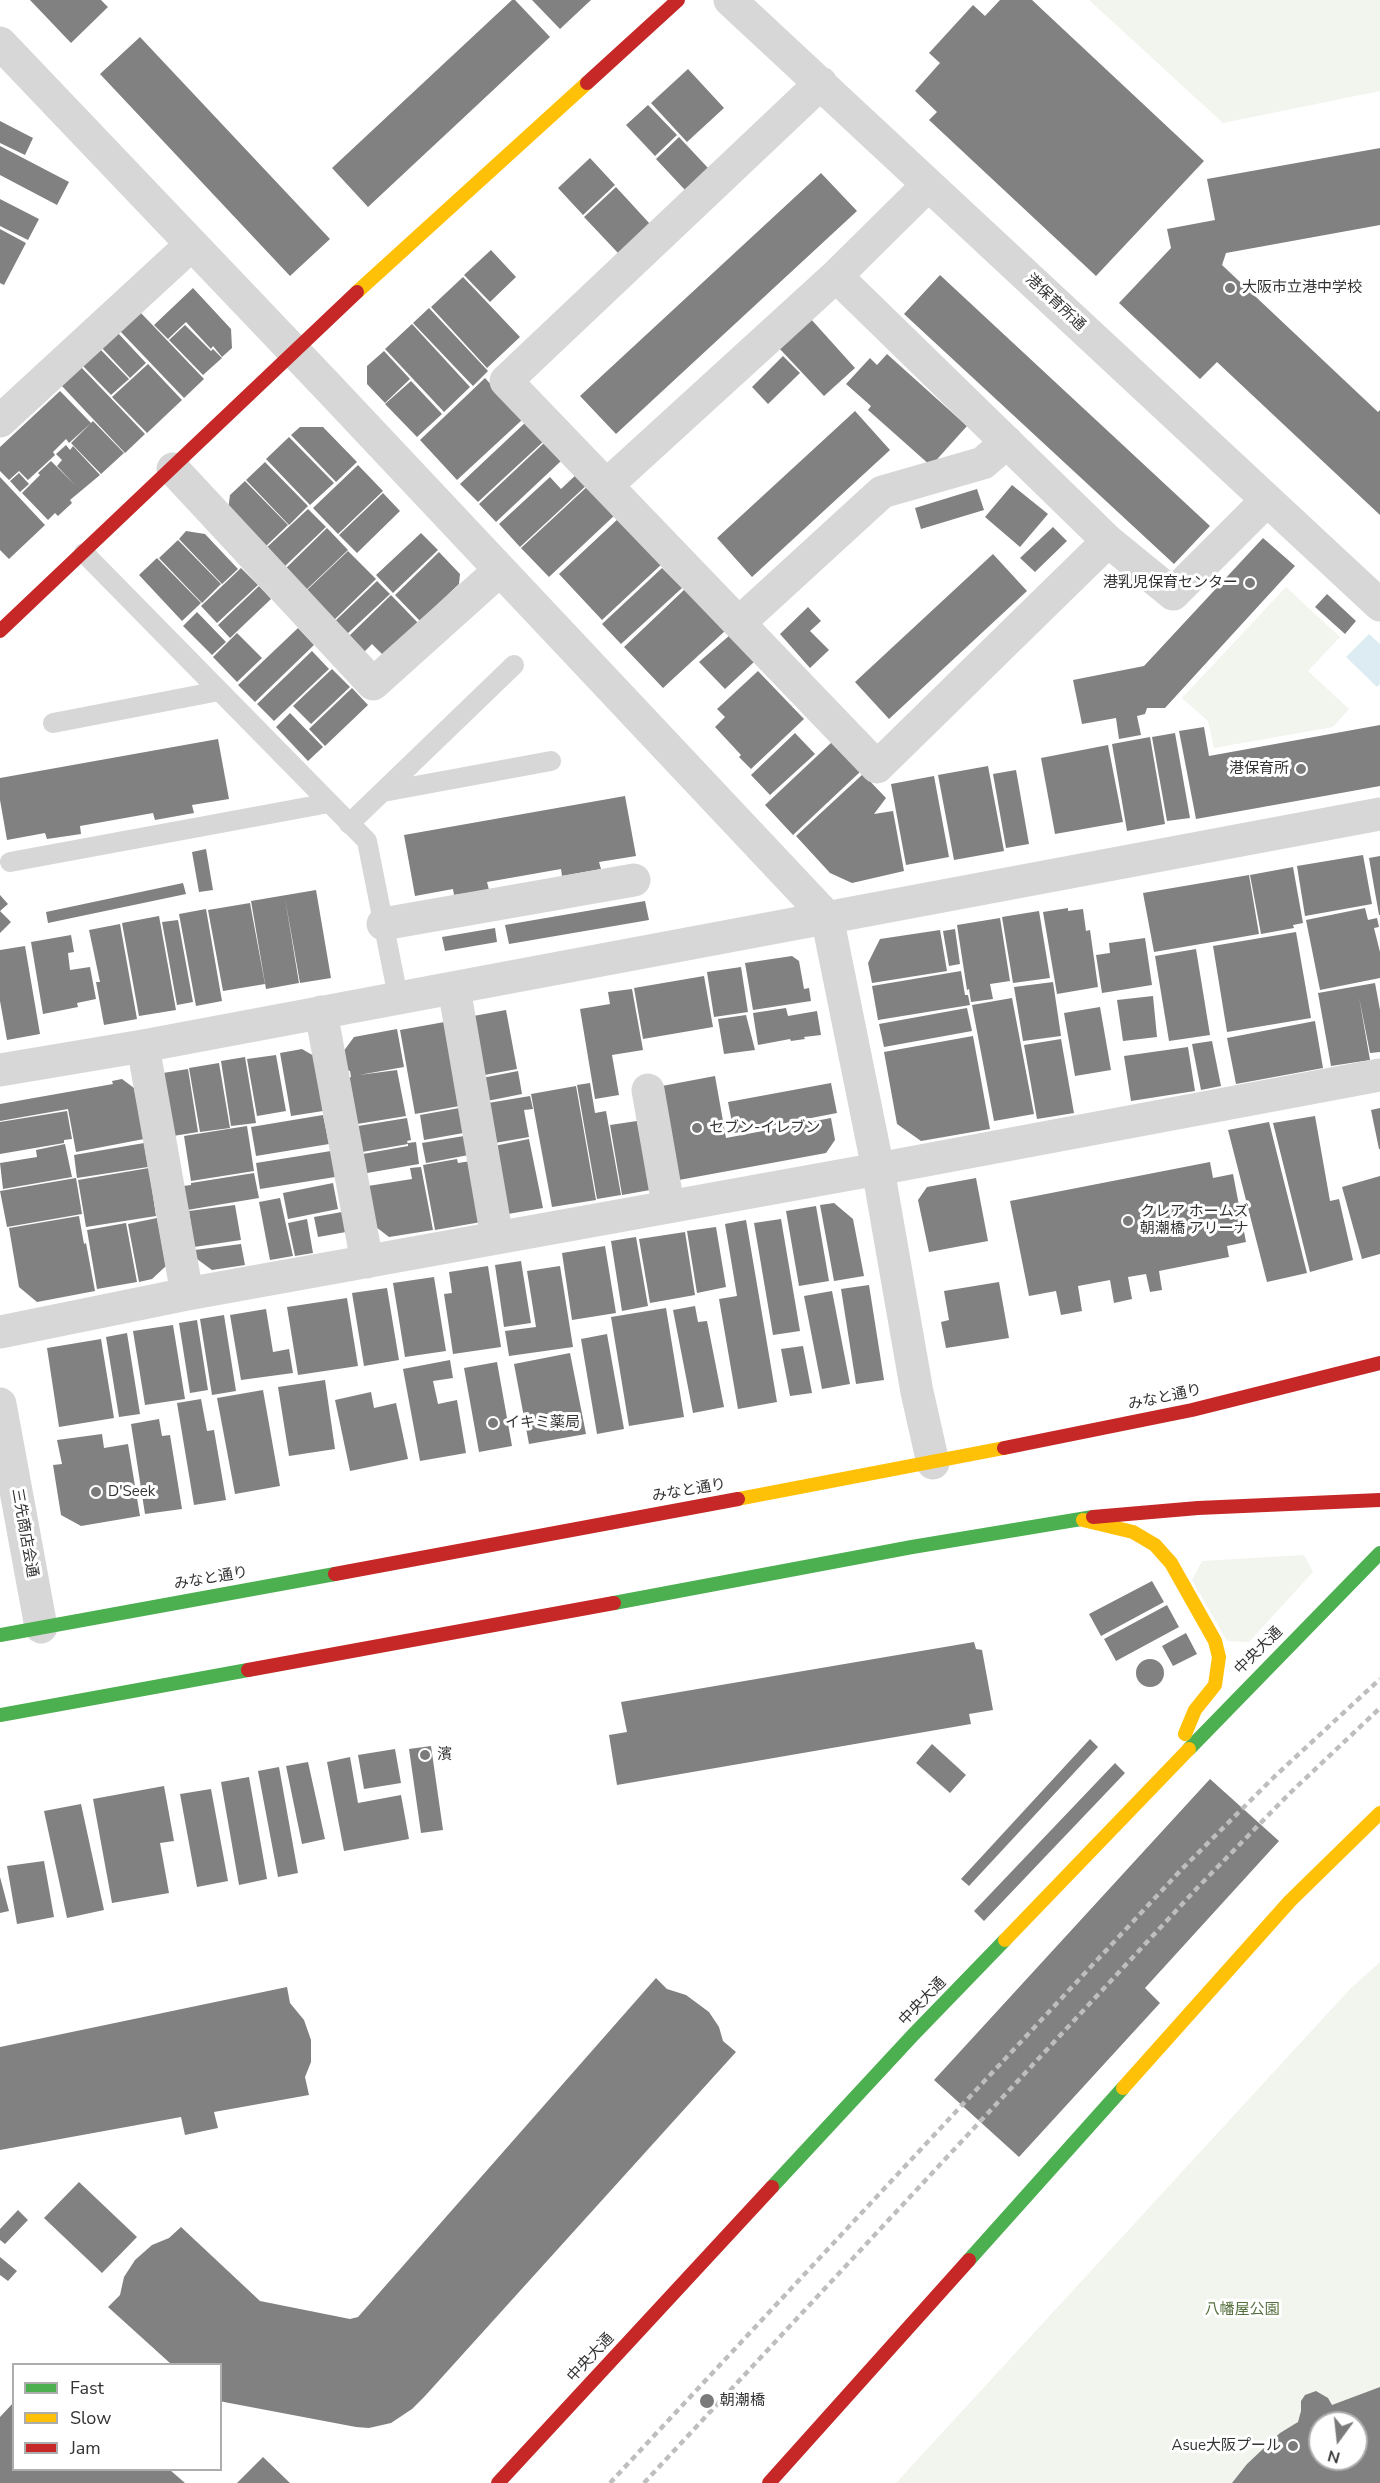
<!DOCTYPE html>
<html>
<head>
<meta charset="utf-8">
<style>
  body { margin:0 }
  #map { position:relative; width:1380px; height:2483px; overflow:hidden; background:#fff; font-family:"Nunito Sans",sans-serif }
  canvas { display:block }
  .legend { position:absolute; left:12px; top:2363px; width:210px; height:108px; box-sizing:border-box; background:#fff; border:2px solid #adadad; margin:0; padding:8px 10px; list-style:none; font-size:18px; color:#333 }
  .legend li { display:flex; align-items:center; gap:12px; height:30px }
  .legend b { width:30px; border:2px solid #adadad }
  .north { position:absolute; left:1308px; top:2411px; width:60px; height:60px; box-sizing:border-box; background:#fff; border:2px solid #adadad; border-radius:50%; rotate:195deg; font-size:16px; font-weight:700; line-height:24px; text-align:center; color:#333 }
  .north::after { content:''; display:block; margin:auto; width:21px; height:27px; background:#7a7a7a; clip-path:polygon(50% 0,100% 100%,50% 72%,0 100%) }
</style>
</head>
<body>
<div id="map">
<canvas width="1380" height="2483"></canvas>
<ul class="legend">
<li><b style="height:8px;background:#4caf50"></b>Fast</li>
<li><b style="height:8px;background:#ffc107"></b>Slow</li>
<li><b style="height:8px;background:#c62828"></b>Jam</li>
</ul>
<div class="north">N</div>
</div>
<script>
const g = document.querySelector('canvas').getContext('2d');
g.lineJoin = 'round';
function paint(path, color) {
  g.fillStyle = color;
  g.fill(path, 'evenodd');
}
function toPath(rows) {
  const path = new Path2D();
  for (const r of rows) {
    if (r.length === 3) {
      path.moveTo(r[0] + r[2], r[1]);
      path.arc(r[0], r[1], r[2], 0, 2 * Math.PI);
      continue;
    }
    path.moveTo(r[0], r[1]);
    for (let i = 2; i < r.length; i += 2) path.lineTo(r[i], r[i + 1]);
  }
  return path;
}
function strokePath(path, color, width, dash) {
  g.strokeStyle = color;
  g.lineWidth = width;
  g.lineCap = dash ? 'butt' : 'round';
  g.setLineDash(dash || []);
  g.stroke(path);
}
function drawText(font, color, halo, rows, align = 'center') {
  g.font = font + ' "Nunito Sans","Noto Sans JP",sans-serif';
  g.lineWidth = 6;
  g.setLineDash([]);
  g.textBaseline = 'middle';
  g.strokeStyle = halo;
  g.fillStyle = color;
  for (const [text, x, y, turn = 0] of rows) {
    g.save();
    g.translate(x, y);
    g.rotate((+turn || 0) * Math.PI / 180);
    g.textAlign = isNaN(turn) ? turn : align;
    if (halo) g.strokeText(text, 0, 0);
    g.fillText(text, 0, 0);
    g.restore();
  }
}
paint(toPath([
  [1089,0,1380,0,1380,91,1223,123],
  [1286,587,1340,637,1308,671,1349,709,1333,727,1214,748,1208,721,1182,698],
  [1304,1555,1313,1572,1249,1642,1227,1641,1192,1580,1202,1561],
  [1380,1962,1380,2483,896,2483,1350,1989],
  [1320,2423,1356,2423,1356,2459,1320,2459]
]), '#f1f5ed');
paint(toPath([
  [1369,634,1380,644,1380,684,1377,687,1346,657]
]), '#ddebf3');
paint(toPath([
  [30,0,101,0,108,7,71,43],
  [512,0,515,0,550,37,368,207,332,168],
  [532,0,591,0,560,29],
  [1000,0,1032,0,1204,161,1096,276,929,120,937,112,915,91,940,63,929,53,973,5,985,16],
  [140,37,330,239,290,276,100,74],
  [688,69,724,108,687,142,651,103],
  [648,105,677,135,655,156,626,125],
  [0,121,33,138,25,155,0,143],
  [679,137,708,168,685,190,656,159],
  [0,146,69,182,57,205,0,175],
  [1380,148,1380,225,1226,253,1222,265,1378,412,1380,410,1380,515,1217,362,1200,379,1119,303,1171,248,1167,229,1215,220,1207,179],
  [590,158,615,185,583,215,558,188],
  [821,173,857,211,616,434,580,396],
  [616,187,650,224,618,253,584,217],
  [0,199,39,219,28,240,0,226],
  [0,229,26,243,4,285,0,283],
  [491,250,516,277,490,302,464,275],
  [940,275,1210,526,1174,564,904,314],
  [463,277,520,337,487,368,431,307],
  [193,288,231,329,232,348,222,357,213,346,211,349,186,322,168,339,154,325],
  [429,308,488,371,473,386,413,323],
  [140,312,204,379,184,398,120,331],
  [810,318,855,368,824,396,778,347],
  [412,324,470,387,444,412,385,349],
  [185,325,211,351,213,349,222,358,203,375,169,340],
  [117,332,146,363,130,378,101,347],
  [100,349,129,379,111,395,82,365],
  [384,351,410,379,385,403,367,384,367,366],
  [887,354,967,426,931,466,868,410,871,406,846,384,870,358,877,365],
  [783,356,800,373,768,404,752,387],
  [148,364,182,400,147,433,112,397],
  [81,367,145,434,125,453,61,385],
  [485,378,523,419,457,480,420,440],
  [411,381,442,414,417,437,385,404],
  [60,391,91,423,69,443,66,439,53,452,55,455,28,480,19,471,9,480,0,471,0,447],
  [855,411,890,450,752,577,717,538],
  [93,421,124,453,101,474,71,443],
  [527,421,545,440,478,502,460,484],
  [300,427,323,427,357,462,336,482,291,435],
  [289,437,334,483,310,505,266,459],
  [544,443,561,461,496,522,479,504],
  [66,445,70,450,73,446,100,475,70,500,72,503,58,516,55,513,48,520,22,493,40,475,38,473,51,461,75,485,57,466,62,460,56,454],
  [265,462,308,506,289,525,246,480],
  [358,465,383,491,338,534,313,508],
  [579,472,589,483,520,547,499,524,550,477,561,489],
  [19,473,29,484,20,492,10,481],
  [0,477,45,525,9,559,0,550],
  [245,481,288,525,264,548,228,510,230,495],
  [590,484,617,513,549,577,521,548],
  [1012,485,1048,514,1020,547,985,517],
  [977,489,984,510,921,529,915,508],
  [383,493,400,511,357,553,339,535],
  [308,509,326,527,283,568,265,549],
  [620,517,664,562,602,620,559,574],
  [1053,527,1067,541,1035,572,1020,558],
  [327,528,348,550,305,591,284,570],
  [186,531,205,534,238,569,222,584,179,539],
  [421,533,438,550,393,593,376,575],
  [1263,538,1295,566,1165,708,1147,708,1145,714,1137,716,1141,735,1119,739,1116,718,1082,724,1073,680,1144,666],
  [178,540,221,584,202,603,159,558],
  [348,551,376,579,333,621,305,592],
  [439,552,460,574,459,584,420,621,395,595],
  [993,554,1027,591,889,719,855,682],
  [157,558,201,603,182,621,139,575],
  [241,568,258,585,217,623,201,606],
  [662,568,682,588,621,644,602,624],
  [377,581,390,594,346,635,334,622],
  [259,586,271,599,230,638,218,625],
  [685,589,725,631,663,688,624,647],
  [1327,594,1356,621,1345,634,1315,607],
  [391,595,420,625,383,655,372,644,363,653,348,637],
  [808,607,821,621,810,631,829,650,810,668,780,634],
  [197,612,226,642,212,655,183,626],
  [298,628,314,645,255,702,238,685],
  [237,633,262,658,237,682,213,657],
  [730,635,754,662,725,689,699,662],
  [312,651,329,669,274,721,257,704],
  [332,669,350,687,311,724,293,706],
  [758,671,804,719,751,769,739,757,741,755,715,727,725,717,717,709],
  [352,688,368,705,325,746,309,729],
  [290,713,323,747,308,761,276,727],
  [1380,725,1380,786,1196,819,1179,731,1204,727,1209,756],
  [795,733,815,754,770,795,751,775],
  [1175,733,1190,818,1167,821,1152,737],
  [1150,737,1165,824,1127,831,1112,744],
  [218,739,229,799,192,805,194,813,155,820,153,813,80,826,81,834,47,839,45,833,7,840,0,800,0,778],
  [832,742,860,772,793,835,765,805],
  [1108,745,1123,822,1055,834,1041,758],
  [988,766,1004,851,954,860,938,775],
  [1016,770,1029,844,1006,848,993,774],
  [863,774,886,798,874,814,893,811,904,871,852,883,830,873,796,836],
  [934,776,949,857,906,865,891,784],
  [625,796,636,856,599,862,601,869,562,876,561,869,487,882,489,890,454,895,453,889,415,896,404,835],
  [206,849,213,890,199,892,192,852],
  [1363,855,1372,904,1305,916,1297,866],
  [1380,856,1380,915,1379,915,1369,858],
  [1293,867,1303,923,1293,925,1294,928,1261,934,1250,875],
  [1249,875,1259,934,1154,952,1143,893],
  [183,883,186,894,48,923,46,912],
  [316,890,331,978,300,983,285,898,299,983,266,989,251,901],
  [0,895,8,904,0,911,11,922,0,933],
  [645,901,649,920,509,944,505,925],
  [250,903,265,984,223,991,208,910],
  [1068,908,1068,911,1083,909,1086,931,1090,930,1098,987,1057,994,1043,912],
  [1365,908,1368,920,1377,918,1379,927,1374,928,1380,952,1380,978,1320,990,1306,920],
  [206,909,222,1001,196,1006,179,914],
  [1039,911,1050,978,1013,983,1002,917],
  [159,916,176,1010,139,1016,122,923],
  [1000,918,1010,981,990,984,993,999,971,1002,969,989,967,990,957,925],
  [178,920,193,1002,177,1005,162,922],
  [120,924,137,1019,104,1025,96,982,100,982,89,930],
  [495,928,497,942,445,951,442,937],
  [955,929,960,964,949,966,943,931],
  [940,930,947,971,872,983,868,963,880,939],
  [1296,932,1311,1018,1227,1032,1213,946],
  [71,935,74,952,68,953,70,970,90,967,96,999,77,1003,78,1007,43,1014,31,942],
  [1145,938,1152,985,1102,993,1096,955,1110,953,1109,943],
  [25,946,40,1034,7,1040,0,1001,0,950],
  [1196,949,1210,1035,1169,1041,1155,956],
  [792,956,799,961,804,989,809,988,811,1001,753,1010,745,963],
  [741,967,748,1012,714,1017,707,972],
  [961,971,965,995,968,995,970,1005,878,1020,872,986],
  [704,976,713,1027,643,1039,634,988],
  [1053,982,1061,1036,1023,1041,1014,987],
  [1375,983,1380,1010,1380,1052,1370,1053,1359,997,1370,1060,1331,1066,1318,993],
  [632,989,643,1050,612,1055,619,1095,595,1099,580,1009,610,1004,608,992],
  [1153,996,1157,1037,1123,1041,1117,1000],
  [1012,998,1034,1114,994,1121,972,1005],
  [1100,1007,1111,1070,1075,1076,1064,1013],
  [786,1008,788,1016,817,1011,821,1035,804,1037,805,1039,791,1041,790,1039,758,1045,753,1013],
  [967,1008,972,1031,884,1047,879,1024],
  [506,1010,517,1069,479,1076,468,1017],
  [746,1015,755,1050,724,1054,718,1019],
  [450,1021,465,1105,415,1114,400,1030],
  [1315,1021,1323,1068,1236,1084,1227,1038],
  [397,1029,404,1067,359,1075,397,1070,406,1116,357,1124,349,1078,351,1077,350,1071,347,1070,343,1052,354,1037],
  [973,1036,990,1129,921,1141,897,1124,884,1052],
  [1061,1039,1074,1113,1037,1119,1024,1045],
  [1212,1041,1221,1086,1201,1090,1192,1044],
  [1188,1047,1195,1091,1131,1101,1124,1056],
  [302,1049,314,1056,323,1111,291,1116,280,1053],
  [276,1055,286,1111,257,1116,247,1059],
  [245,1057,256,1123,231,1126,221,1061],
  [219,1063,230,1128,200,1132,189,1068],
  [188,1069,198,1132,173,1136,163,1073],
  [518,1071,522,1094,482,1102,477,1079],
  [715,1076,726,1138,831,1118,835,1140,826,1153,679,1180,662,1086],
  [122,1079,134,1088,144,1139,76,1152,68,1109,0,1121,0,1104,113,1084,112,1081],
  [590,1083,595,1113,606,1111,621,1195,597,1199,577,1085],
  [831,1083,837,1113,734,1133,728,1102],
  [576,1086,596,1200,552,1207,531,1094],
  [530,1096,533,1109,524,1110,529,1137,489,1144,482,1104],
  [465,1107,469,1132,424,1140,420,1115],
  [1380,1108,1380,1149,1379,1149,1371,1110],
  [67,1111,72,1139,64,1140,64,1143,0,1154,0,1122],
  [323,1115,329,1144,256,1156,251,1127],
  [1315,1116,1330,1201,1339,1199,1353,1260,1310,1272,1273,1123],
  [407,1118,411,1140,407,1141,408,1144,362,1152,358,1126],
  [637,1121,650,1190,622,1195,610,1125],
  [1269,1122,1307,1273,1267,1282,1228,1130],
  [247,1126,254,1171,191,1181,184,1136],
  [470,1135,474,1154,426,1163,422,1143],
  [529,1139,543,1208,502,1215,489,1147],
  [416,1142,419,1164,367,1173,363,1154,408,1146,408,1143],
  [144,1143,148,1167,77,1178,74,1155],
  [65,1144,72,1177,3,1189,0,1163,37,1157,36,1150],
  [331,1151,335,1177,260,1189,256,1163],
  [457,1159,458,1163,471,1161,487,1221,435,1230,423,1165],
  [1210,1162,1213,1178,1233,1174,1246,1242,1227,1246,1229,1257,1159,1271,1162,1290,1150,1292,1146,1274,1128,1277,1132,1299,1114,1303,1110,1280,1078,1286,1082,1311,1061,1315,1056,1291,1029,1296,1010,1201],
  [421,1167,433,1230,389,1237,376,1227,368,1186,412,1179,410,1168],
  [149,1168,156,1216,86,1227,78,1180],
  [254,1173,259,1198,187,1210,183,1186,191,1185,191,1183],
  [1380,1176,1380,1254,1362,1259,1342,1187],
  [76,1178,82,1214,7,1227,0,1191],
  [976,1178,988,1241,929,1252,918,1200,927,1187],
  [333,1183,338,1209,288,1219,283,1193],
  [280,1198,293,1256,270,1260,259,1202],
  [834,1203,853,1219,864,1276,834,1281,820,1205],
  [235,1205,241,1240,194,1247,189,1211],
  [816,1206,829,1281,799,1286,786,1211],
  [342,1212,346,1232,318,1237,314,1217],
  [79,1216,84,1244,86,1243,95,1291,37,1302,19,1287,9,1228],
  [157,1218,166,1266,152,1279,139,1282,128,1224],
  [307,1219,313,1253,295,1256,288,1223],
  [781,1219,800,1331,773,1335,754,1223],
  [746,1220,777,1402,738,1409,719,1299,737,1296,725,1224],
  [126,1223,137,1282,97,1289,87,1230],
  [716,1227,726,1287,697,1293,687,1231],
  [685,1232,695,1295,650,1303,639,1239],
  [636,1237,648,1306,622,1311,611,1241],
  [241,1244,245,1265,212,1270,197,1259,195,1250],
  [605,1246,616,1313,572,1320,562,1253],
  [521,1261,531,1323,504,1327,495,1265],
  [488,1266,501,1347,453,1354,444,1294,452,1293,449,1272],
  [560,1266,573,1347,509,1356,505,1331,536,1327,527,1271],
  [434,1277,446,1351,405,1357,393,1283],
  [999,1282,1009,1338,946,1348,941,1322,949,1320,944,1291],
  [869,1285,884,1380,856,1384,841,1289],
  [387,1288,399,1360,364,1366,352,1293],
  [832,1291,850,1384,822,1389,804,1296],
  [347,1298,358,1366,298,1375,287,1307],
  [695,1306,698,1322,707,1321,724,1407,693,1413,673,1310],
  [666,1308,684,1417,629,1426,611,1317],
  [266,1309,273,1352,289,1349,293,1373,241,1380,230,1315],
  [224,1315,236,1391,212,1395,200,1319],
  [197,1320,208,1390,190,1393,179,1323],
  [173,1325,185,1399,145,1405,133,1331],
  [127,1333,140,1414,119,1417,106,1337],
  [607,1334,624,1429,597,1434,581,1339],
  [101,1339,114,1418,59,1427,47,1348],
  [803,1346,812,1393,790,1396,781,1349],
  [570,1353,586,1434,529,1444,514,1364],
  [450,1360,453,1378,433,1381,438,1404,457,1400,466,1453,420,1461,403,1369],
  [497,1362,512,1446,479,1452,464,1368],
  [325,1380,335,1449,289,1456,278,1387],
  [263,1390,280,1486,235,1494,217,1398],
  [371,1392,374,1408,396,1403,408,1459,350,1471,335,1400],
  [201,1399,207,1431,214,1430,226,1500,194,1505,177,1403],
  [159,1419,162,1436,170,1435,182,1509,145,1514,131,1424],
  [102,1434,104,1448,128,1444,140,1516,81,1526,61,1515,53,1465,62,1464,57,1440],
  [1152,1581,1164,1602,1101,1636,1089,1614],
  [1167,1605,1179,1627,1116,1661,1104,1639],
  [1186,1633,1197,1654,1173,1666,1162,1646],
  [974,1642,976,1649,982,1650,993,1710,969,1714,971,1724,617,1785,609,1735,627,1732,621,1702],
  [1150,1673,14],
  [1090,1739,1098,1747,969,1886,961,1879],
  [932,1744,966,1775,950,1793,916,1763],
  [431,1746,443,1830,421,1833,409,1749],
  [395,1749,401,1783,364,1789,358,1755],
  [350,1757,358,1803,401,1795,409,1839,344,1851,327,1762],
  [308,1762,325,1839,302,1844,286,1766],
  [1115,1763,1125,1773,984,1921,974,1911],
  [279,1767,298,1873,278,1877,258,1771],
  [249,1777,267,1879,239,1885,221,1782],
  [1210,1779,1279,1841,1145,1988,1160,2003,1019,2157,934,2080],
  [164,1786,174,1841,160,1843,169,1893,112,1903,93,1799],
  [211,1789,228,1881,197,1887,180,1794],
  [81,1804,104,1910,67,1918,44,1811],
  [44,1861,54,1917,17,1924,7,1866],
  [0,1877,9,1911,0,1913],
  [656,1978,667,1989,686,1995,709,2012,719,2027,723,2041,736,2052,425,2396,412,2409,391,2423,369,2428,356,2427,224,2402,220,2401,220,2364,171,2364,108,2307,120,2295,124,2277,135,2260,152,2245,169,2238,181,2227,260,2301,350,2319,358,2317],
  [287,1987,290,2003,304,2020,311,2040,311,2062,305,2077,309,2095,214,2112,218,2128,185,2135,181,2117,0,2150,0,2047],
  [79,2182,137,2237,102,2273,44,2218],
  [18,2210,28,2220,5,2244,0,2240,0,2229],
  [0,2257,17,2271,8,2281,0,2275],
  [1380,2387,1380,2483,1232,2483,1247,2464,1280,2433,1298,2422,1301,2411,1301,2401,1305,2395,1316,2391,1328,2398,1332,2405],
  [1320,2423,1356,2423,1356,2459,1320,2459],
  [14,2402,14,2470,170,2470,185,2483,0,2483,0,2417],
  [263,2457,290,2483,237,2483]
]), '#818181');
strokePath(toPath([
  [84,553,367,841,398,997],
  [53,723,219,691],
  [383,792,551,761],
  [349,824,514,665],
  [10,862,329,803]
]), '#d7d7d7', 20);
strokePath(toPath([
  [730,0,1380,605],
  [0,43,328,387,827,917,878,1169,917,1392,933,1463],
  [821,83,506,381,877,767,1108,541],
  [836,276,1108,541,1173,594,1267,500],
  [0,421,191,245],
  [173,469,373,684,500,570],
  [607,485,836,276,928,185],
  [740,622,882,492,983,463,1007,442],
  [383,924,634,880],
  [454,988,497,1238],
  [321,1012,367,1262],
  [143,1046,187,1294],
  [0,1070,143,1046,1380,814],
  [648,1090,668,1205],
  [0,1332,187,1294,878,1169,1380,1075],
  [0,1404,41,1627]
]), '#d7d7d7', 33);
strokePath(toPath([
  [614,1603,912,1547,1093,1517],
  [0,1635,335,1574],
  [0,1715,248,1670],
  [1189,1749,1380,1553],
  [772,2187,913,2035,1005,1940],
  [969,2260,1123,2088]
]), '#4caf50', 14);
strokePath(toPath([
  [357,292,587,83],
  [738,1499,1004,1448],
  [1083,1520,1133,1532,1155,1545,1171,1563,1215,1641,1219,1657,1215,1685,1195,1710,1185,1734],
  [1005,1940,1189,1749],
  [1123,2088,1290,1901,1380,1813]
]), '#ffc107', 14);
strokePath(toPath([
  [587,83,678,0],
  [0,631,357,292],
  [1004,1448,1192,1410,1380,1363],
  [1093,1517,1198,1508,1380,1500],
  [335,1574,738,1499],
  [248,1670,614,1603],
  [498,2483,772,2187],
  [769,2483,969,2260]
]), '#c62828', 14);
strokePath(toPath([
  [610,2483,1181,1870,1274,1777,1380,1679],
  [644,2483,1200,1885,1289,1794,1380,1708]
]), '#bebebe', 4.5, [6, 4.5]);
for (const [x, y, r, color] of [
  [1230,288,6,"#7a7a7a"],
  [1250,583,6,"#7a7a7a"],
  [1301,769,6,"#7a7a7a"],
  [697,1128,6,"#7a7a7a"],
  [1128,1221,6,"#7a7a7a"],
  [493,1423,6,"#7a7a7a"],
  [96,1492,6,"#7a7a7a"],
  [425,1755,6,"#7a7a7a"],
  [707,2401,8,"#7a7a7a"],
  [1293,2446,6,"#7a7a7a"]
]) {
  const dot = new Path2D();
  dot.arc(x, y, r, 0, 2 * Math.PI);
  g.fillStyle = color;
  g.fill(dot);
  strokePath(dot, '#fff', 2);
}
drawText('15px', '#333', '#fff', [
  ["大阪市立港中学校",1242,288],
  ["港乳児保育センター",1238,583,"right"],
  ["港保育所",1289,769,"right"],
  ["セブン-イレブン",709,1128],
  ["クレア ホームズ",1140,1212],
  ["朝潮橋 アリーナ",1140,1229],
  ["イキミ薬局",505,1423],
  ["D'Seek",108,1492],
  ["濱",437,1755],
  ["朝潮橋",720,2401],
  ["Asue大阪プール",1281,2446,"right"]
], 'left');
drawText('15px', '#333', '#fff', [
  ["港保育所通",1055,303,43],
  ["みなと通り",1165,1398,-12],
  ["みなと通り",689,1491,-10],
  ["三先商店会通",24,1533,80],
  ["みなと通り",211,1579,-10],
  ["中央大通",1259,1651,-45],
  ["中央大通",923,2002,-46],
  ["中央大通",591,2358,-47]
]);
drawText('15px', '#56703f', '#fff', [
  ["八幡屋公園",1242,2310]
]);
</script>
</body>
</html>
